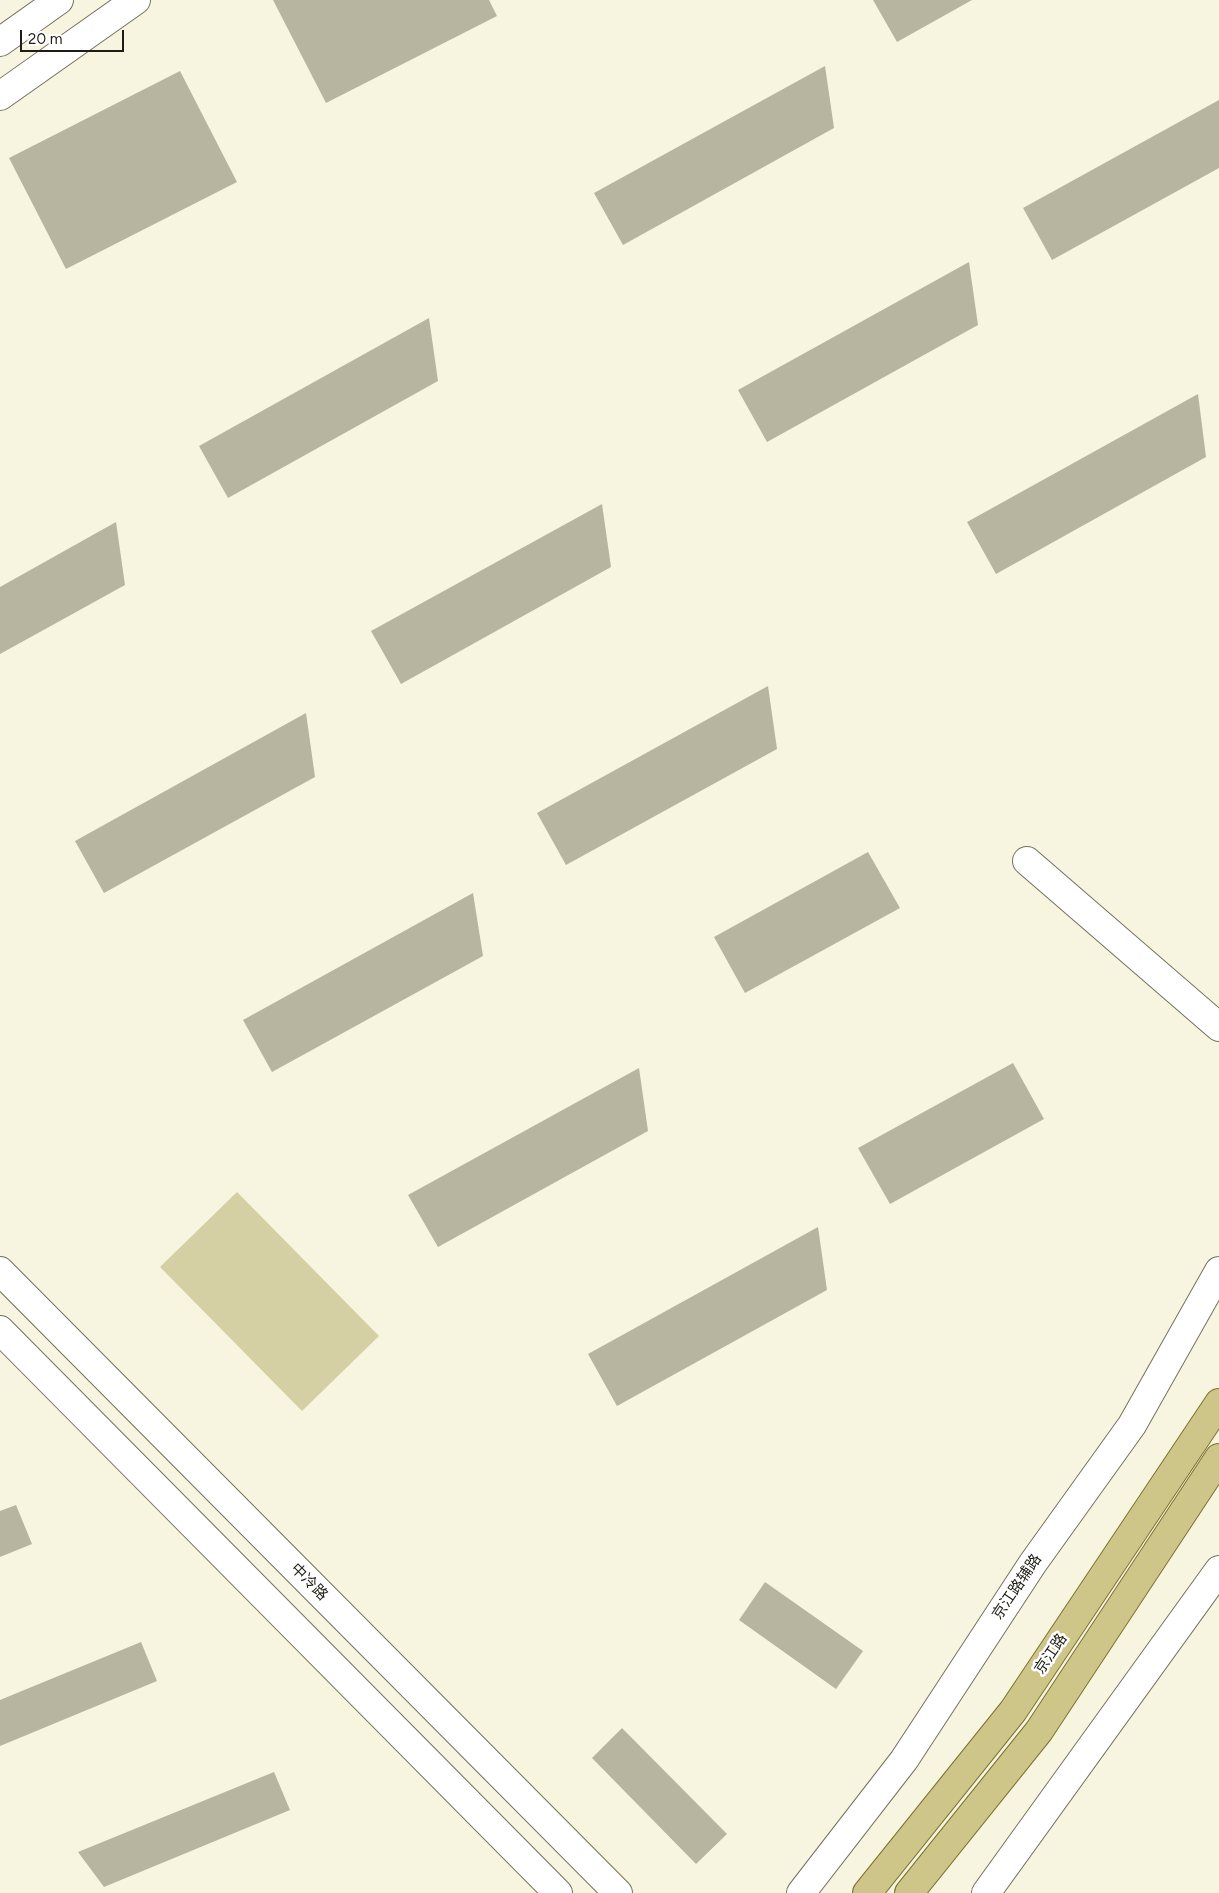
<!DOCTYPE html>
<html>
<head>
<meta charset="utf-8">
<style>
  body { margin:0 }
  #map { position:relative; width:1219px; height:1893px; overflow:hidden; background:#f7f4df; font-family:Figtree,sans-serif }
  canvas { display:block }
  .scale { position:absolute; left:20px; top:30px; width:104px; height:22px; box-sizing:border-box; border:2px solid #1e1d15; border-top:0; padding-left:6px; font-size:15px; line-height:18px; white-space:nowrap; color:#1e1d15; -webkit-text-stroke:4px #fff; paint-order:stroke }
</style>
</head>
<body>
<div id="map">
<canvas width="1219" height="1893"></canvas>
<div class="scale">20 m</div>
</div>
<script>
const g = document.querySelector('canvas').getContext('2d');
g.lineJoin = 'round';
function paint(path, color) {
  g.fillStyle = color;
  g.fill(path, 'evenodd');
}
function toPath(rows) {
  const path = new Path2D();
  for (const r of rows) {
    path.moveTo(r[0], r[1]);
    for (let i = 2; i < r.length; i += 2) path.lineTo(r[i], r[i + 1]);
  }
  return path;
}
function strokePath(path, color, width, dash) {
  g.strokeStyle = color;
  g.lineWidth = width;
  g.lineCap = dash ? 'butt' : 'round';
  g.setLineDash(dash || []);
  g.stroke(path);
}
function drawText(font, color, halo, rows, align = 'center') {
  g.font = font + ' Figtree,"Noto Sans SC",sans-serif';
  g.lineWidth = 5;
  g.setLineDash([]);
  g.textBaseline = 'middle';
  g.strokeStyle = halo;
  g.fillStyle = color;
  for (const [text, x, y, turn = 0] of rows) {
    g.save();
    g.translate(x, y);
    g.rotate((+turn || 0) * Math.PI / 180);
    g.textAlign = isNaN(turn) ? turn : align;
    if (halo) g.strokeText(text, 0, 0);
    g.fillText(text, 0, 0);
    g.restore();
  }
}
paint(toPath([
  [237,1192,379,1336,302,1411,160,1267]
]), '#d5cfa4');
paint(toPath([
  [273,0,489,0,497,16,326,103],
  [873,0,972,0,897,42],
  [825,66,834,128,623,245,594,193],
  [180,71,237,182,66,269,9,158],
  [1219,100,1219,168,1052,260,1023,208],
  [969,262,978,325,767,442,738,390],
  [429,318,438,381,228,498,199,446],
  [1198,394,1206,457,996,574,967,522],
  [602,504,611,567,401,684,371,631],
  [116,522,125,585,0,654,0,587],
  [768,686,777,749,566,865,537,813],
  [306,713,315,777,104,893,75,841],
  [868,852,900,908,745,993,714,937],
  [473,893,483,956,272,1072,243,1020],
  [1013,1063,1044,1119,890,1204,858,1148],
  [639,1068,648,1131,438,1247,408,1195],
  [818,1227,827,1290,617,1406,588,1354],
  [16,1505,32,1544,0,1557,0,1511],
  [765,1582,863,1651,836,1689,739,1620],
  [141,1642,157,1681,0,1746,0,1700],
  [622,1728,727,1834,696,1864,592,1758],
  [274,1772,290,1810,104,1887,78,1852]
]), '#b7b49f');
const street = toPath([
  [1027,861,1219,1027],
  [801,1893,904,1760,1033,1563,1132,1425,1219,1271],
  [986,1893,1219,1570]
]);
const secondary = toPath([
  [0,42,59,0],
  [0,96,136,0],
  [0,1271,618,1893],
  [0,1330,558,1893]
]);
const primary = toPath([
  [867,1893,1013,1711,1219,1403],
  [909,1893,1039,1731,1219,1458]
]);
strokePath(street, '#74715f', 30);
strokePath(secondary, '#74715f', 30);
strokePath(primary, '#7c712e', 30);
strokePath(street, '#fff', 28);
strokePath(secondary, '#fff', 28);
strokePath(primary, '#cec589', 28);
drawText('15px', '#1e1d15', '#fff', [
  ["中冷路",309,1582,45],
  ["京江路辅路",1017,1587,-56],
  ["京江路",1051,1654,-56]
]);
</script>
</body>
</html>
